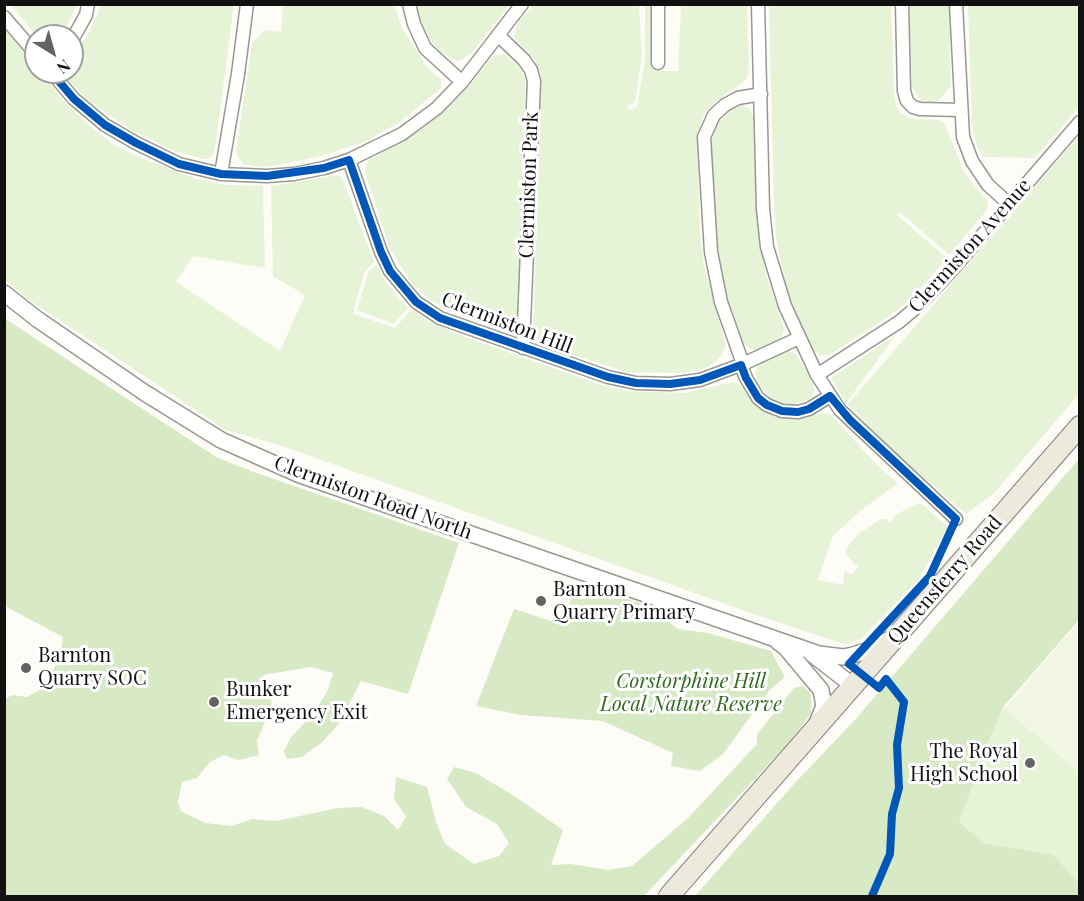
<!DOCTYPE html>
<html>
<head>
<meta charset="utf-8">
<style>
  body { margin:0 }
  #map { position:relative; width:1084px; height:901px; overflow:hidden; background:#fdfcf7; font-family:"Playfair Display",serif }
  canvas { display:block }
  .frame { position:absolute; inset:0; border:6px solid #111; pointer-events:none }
  .north { position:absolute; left:24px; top:24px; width:60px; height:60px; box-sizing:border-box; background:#fff; border:2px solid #a0a0a0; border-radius:50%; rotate:143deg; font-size:16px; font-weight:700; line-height:24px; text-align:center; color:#111 }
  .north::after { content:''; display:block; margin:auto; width:21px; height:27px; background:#646362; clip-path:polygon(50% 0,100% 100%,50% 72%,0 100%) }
</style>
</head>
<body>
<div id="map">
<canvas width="1084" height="901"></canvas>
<div class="frame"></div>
<div class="north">N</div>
</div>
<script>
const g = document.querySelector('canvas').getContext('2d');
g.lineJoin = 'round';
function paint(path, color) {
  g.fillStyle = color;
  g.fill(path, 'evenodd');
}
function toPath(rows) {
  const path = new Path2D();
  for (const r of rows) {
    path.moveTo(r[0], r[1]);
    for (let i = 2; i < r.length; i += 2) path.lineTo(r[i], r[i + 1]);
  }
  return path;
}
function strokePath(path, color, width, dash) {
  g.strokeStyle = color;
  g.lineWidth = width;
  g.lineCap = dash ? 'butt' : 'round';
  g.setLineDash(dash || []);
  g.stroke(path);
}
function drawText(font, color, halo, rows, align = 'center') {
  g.font = font + ' "Playfair Display",serif';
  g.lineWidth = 6;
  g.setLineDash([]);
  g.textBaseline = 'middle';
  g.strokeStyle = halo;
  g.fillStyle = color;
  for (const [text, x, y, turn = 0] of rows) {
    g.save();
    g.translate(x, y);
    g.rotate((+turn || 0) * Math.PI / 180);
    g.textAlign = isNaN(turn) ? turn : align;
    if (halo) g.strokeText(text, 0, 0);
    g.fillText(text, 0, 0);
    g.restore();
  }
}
paint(toPath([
  [11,5,77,5,67,26,59,36,36,36],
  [101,5,234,5,216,142,214,153,208,159,203,159,174,151,131,130,89,101,63,75,62,72,72,72,72,54,88,35],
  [283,5,394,5,402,28,426,66,441,80,441,88,400,122,364,142,321,156,277,165,262,167,245,165,237,156,236,151,252,44,264,30,281,32],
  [415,5,509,5,471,54,459,61,454,60,441,52,430,39,420,20],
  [533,5,639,5,642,56,635,102,628,106,628,110,637,107,645,60,645,5,651,5,653,71,678,71,681,5,747,5,749,72,746,79,741,84,711,105,704,114,697,135,700,235,704,264,726,346,721,356,714,363,703,369,682,373,627,372,542,345,533,337,541,74,535,60,515,39,514,35,518,22],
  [769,5,891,5,894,92,896,105,900,112,911,119,939,120,944,123,964,172,988,202,987,210,949,255,900,212,897,215,947,258,914,296,895,312,829,355,823,356,813,351,795,311,786,287,776,237,774,204],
  [909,5,949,5,951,86,936,103,921,101,912,88],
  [968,5,1079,5,1079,107,1035,158,983,157,977,146,972,126],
  [4,28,36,67,36,72,40,72,67,105,91,127,114,145,139,157,194,178,226,185,263,186,265,268,193,256,176,282,280,351,305,295,273,276,271,186,338,175,342,178,345,185,374,262,365,271,354,308,354,314,395,328,411,310,434,324,457,334,604,386,627,391,684,393,734,382,741,386,754,404,775,417,792,419,807,418,820,413,830,414,877,465,898,483,860,511,833,536,818,580,843,585,845,570,851,575,858,567,846,555,846,549,857,535,881,519,887,519,889,523,897,514,918,503,923,505,948,527,919,579,861,639,848,644,841,643,765,618,282,446,226,430,29,300,5,280],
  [505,54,521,69,525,79,525,91,517,317,514,324,509,329,501,330,444,308,428,298,412,284,390,249,365,172,368,160,399,144,424,128,447,109,476,78,493,56],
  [742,105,750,109,754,117,757,218,766,274,784,329,782,336,777,342,758,350,752,350,743,343,727,296,718,251,713,200,711,142,716,126,733,108],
  [1079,136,1079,394,995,492,966,514,883,442,848,404],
  [376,265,388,285,408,308,394,324,357,310,369,271],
  [896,335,846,403,831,378],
  [786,350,796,354,814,383,814,393,808,400,790,405,771,399,758,384,755,374,760,363],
  [1079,459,1079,620,1004,706,998,719,1005,708,1079,772,1079,896,695,896,794,784,854,721]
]), '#e7f3d7');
paint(toPath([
  [4,318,216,457,251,471,459,543,408,694,361,681,339,724,321,743,302,757,287,759,284,751,291,737,313,714,328,690,333,673,311,667,263,675,270,692,272,707,257,740,259,755,238,760,224,755,210,762,197,778,182,782,178,802,181,811,205,823,232,826,252,819,276,821,338,808,362,807,384,816,398,830,406,816,394,799,396,777,427,787,436,822,445,844,474,864,499,856,509,843,497,824,466,807,447,779,454,767,476,773,516,797,563,830,551,865,571,864,608,870,632,866,688,818,757,744,757,734,794,688,804,686,811,695,811,714,787,745,644,896,5,896,5,699,12,695,27,697,42,689,60,657,63,637,5,606],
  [1079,459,1079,620,1004,706,990,737,959,822,983,843,1053,855,1079,883,1079,896,695,896,794,784,854,721],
  [576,582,646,605,678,629,708,633,771,651,785,677,769,691,723,754,700,771,671,766,673,753,603,721,521,715,476,706,514,609,563,625]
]), '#d8eac5');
paint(toPath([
  [1079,622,1079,772,1005,708]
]), '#f0f6e1');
const minor = toPath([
  [409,4,414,24,425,48,462,82],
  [758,4,763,209,767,247,785,306,817,375,840,410,956,519],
  [902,4,904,91,907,101,913,107,920,109,960,110],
  [956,4,963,137,972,161,988,185,1009,204],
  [4,17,36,54],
  [498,35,524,60,531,70,534,81,523,348],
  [72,40,86,15,88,4],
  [658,63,658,4],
  [51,72,74,99,105,125,136,143,179,164,221,174,267,176,294,174,324,168,349,160,402,134,437,108,462,82,522,4],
  [349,160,381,252,390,271,416,302,440,318,574,365,608,377,636,383,670,384,700,380,743,364,799,338],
  [221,174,238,74,247,4],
  [743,364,721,302,711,252,704,137,714,115,725,105,738,98,761,94],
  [741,365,746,378,758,398,767,405,782,411,798,412,809,409,830,396],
  [817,375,899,322,918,306,952,270,1080,122]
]);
const tertiary = toPath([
  [4,293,37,319,145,393,221,440,300,475,819,654,843,657,853,655,866,651,890,639],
  [778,642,785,647,821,690,824,706,817,723],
  [812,654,852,685]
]);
const primary = toPath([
  [669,896,1080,426]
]);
strokePath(minor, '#979795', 15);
strokePath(tertiary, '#979795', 18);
strokePath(primary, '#858482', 22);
strokePath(minor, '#fffffe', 12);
strokePath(tertiary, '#fffffe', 15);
strokePath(primary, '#ede9dc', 20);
strokePath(toPath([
  [51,72,74,99,105,125,136,143,179,164,221,174,267,176,324,168,349,160,381,252,390,271,416,302,440,318,574,365,608,377,636,383,670,384,700,380,741,365,746,378,758,398,767,405,782,411,798,412,809,409,830,396,850,420,956,519,930,576,849,664,879,688,886,679,904,702,897,745,899,788,892,814,890,854,872,896]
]), '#0057b8', 8);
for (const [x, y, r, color] of [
  [541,601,6,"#646362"],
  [26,668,6,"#646362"],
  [214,702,6,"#646362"],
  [1030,763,6,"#646362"]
]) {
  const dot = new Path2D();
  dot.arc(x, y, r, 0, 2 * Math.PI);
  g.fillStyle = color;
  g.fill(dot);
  strokePath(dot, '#fff', 2);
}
drawText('20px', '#111', '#fff', [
  ["Clermiston Park",529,185,-88],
  ["Clermiston Avenue",970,246,-48],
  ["Clermiston Hill",507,323,21],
  ["Clermiston Road North",373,498,20],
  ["Queensferry Road",945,580,-49]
]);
drawText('20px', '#111', '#fff', [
  ["Barnton",553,590],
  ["Quarry Primary",553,613],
  ["Barnton",38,656],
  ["Quarry SOC",38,679],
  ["Bunker",226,690],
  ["Emergency Exit",226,713],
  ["The Royal",1018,752,"right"],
  ["High School",1018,775,"right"]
], 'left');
drawText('italic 20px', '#2f6b1f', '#fff', [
  ["Corstorphine Hill",691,682],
  ["Local Nature Reserve",691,705]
]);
</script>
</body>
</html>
